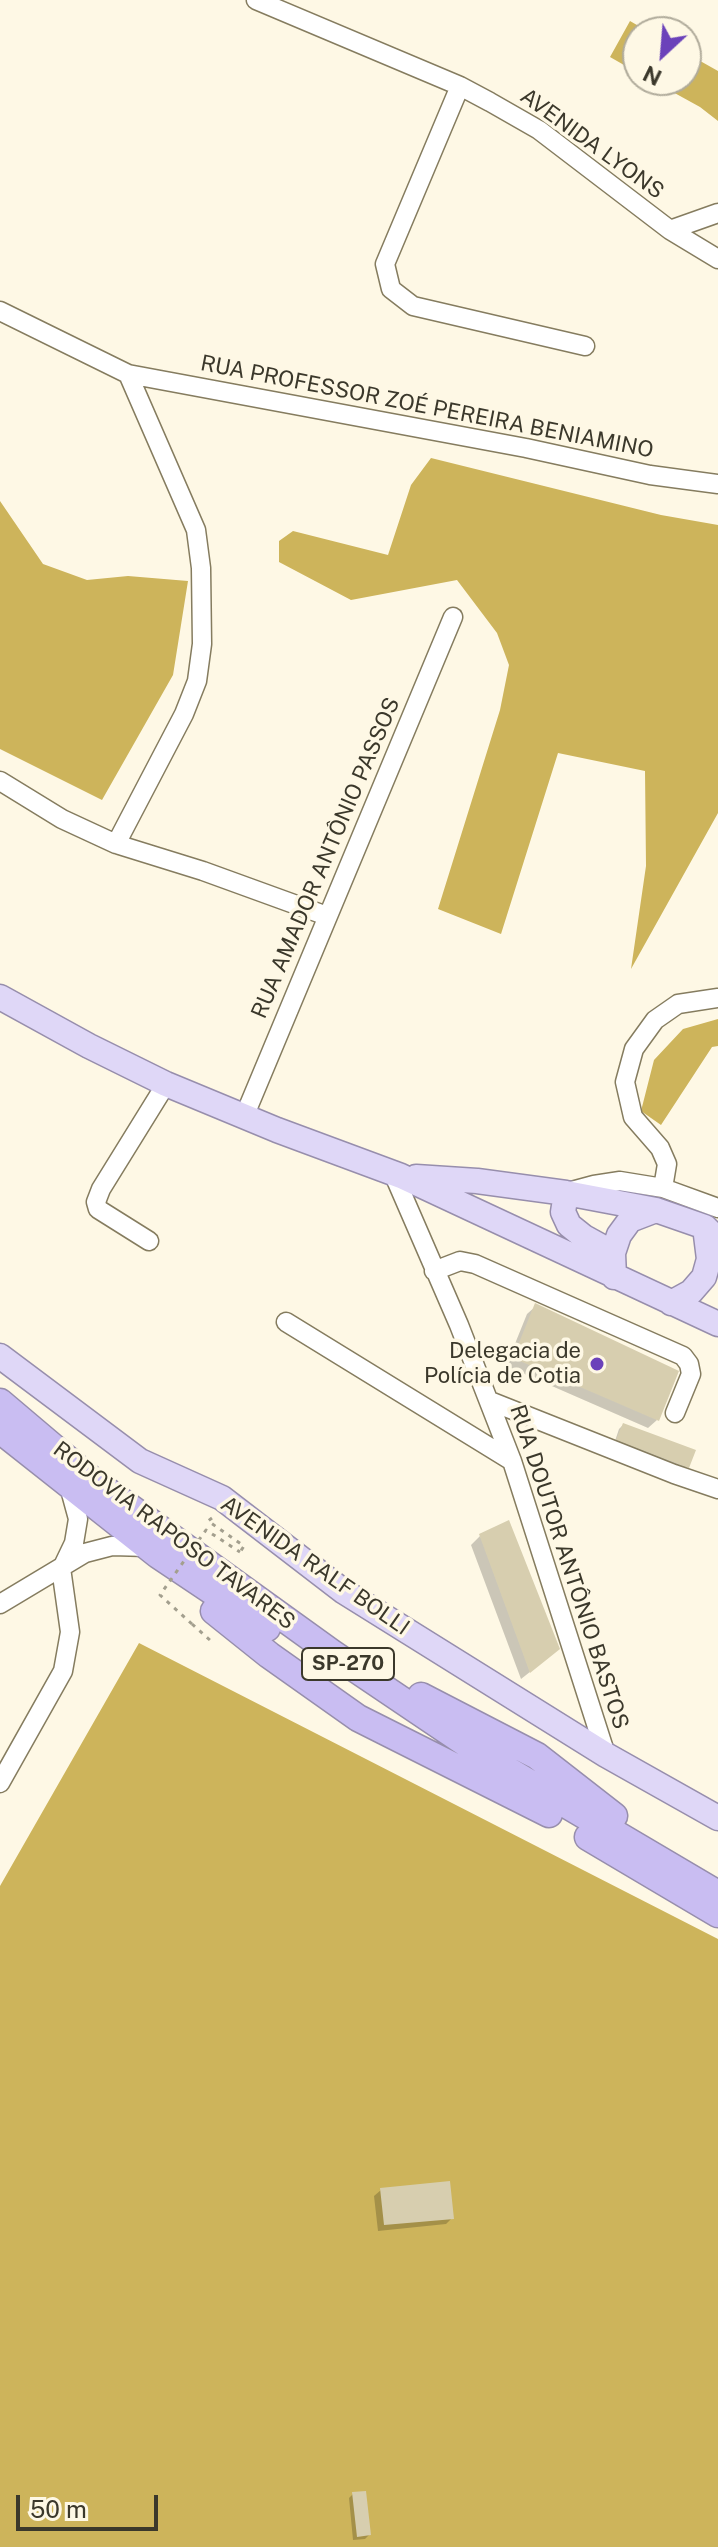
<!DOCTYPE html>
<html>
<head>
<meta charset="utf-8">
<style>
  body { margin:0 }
  #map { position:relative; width:718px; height:2547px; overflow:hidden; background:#fef8e5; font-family:"Public Sans",sans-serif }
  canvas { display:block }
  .north { position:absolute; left:622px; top:16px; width:80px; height:80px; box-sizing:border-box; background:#fef8e5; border:2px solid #b0ab9b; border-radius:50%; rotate:206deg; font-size:22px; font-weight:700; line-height:32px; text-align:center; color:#3b382b }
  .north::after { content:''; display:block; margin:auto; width:28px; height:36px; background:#6b42ba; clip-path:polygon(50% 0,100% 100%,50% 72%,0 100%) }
  .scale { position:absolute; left:16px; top:2495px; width:142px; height:36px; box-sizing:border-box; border:4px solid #3b382b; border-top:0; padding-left:10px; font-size:24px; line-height:28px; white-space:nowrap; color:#3b382b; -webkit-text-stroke:6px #fef8e5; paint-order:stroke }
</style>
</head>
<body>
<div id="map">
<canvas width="718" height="2547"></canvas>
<div class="north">N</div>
<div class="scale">50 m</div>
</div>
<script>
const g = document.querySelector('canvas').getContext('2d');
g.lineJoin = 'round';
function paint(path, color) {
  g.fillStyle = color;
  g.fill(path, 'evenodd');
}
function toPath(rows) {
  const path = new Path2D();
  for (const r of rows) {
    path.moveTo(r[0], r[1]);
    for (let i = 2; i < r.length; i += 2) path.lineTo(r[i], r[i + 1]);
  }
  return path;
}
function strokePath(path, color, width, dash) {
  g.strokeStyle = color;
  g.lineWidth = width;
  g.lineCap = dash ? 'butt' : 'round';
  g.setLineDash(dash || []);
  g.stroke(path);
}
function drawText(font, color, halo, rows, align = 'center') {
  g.font = font + ' "Public Sans",sans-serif';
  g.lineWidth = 7;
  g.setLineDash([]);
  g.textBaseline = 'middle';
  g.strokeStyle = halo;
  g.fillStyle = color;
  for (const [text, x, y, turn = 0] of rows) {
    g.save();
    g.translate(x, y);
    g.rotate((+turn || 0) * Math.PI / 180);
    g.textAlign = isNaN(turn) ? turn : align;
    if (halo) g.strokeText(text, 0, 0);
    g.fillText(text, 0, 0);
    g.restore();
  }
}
paint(toPath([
  [630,21,649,32,638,32,638,73,610,57],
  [686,53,718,71,718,121,700,107,651,80,686,80],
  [431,458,661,515,718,525,718,813,631,969,646,866,645,771,558,753,501,934,438,909,500,710,509,665,497,633,457,580,351,600,279,562,279,541,293,531,388,555,411,485],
  [0,501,43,564,87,580,128,576,188,581,173,675,102,800,0,749],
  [718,1019,718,1046,712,1047,661,1125,641,1111,654,1060,683,1029],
  [139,1643,718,1939,718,2547,0,2547,0,1886]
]), '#cdb45b');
paint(toPath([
  [536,1306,657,1420,648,1428,506,1366,527,1314],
  [623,1425,687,1467,683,1471,614,1444,619,1429],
  [480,1536,549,1657,521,1679,471,1545],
  [381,2190,452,2218,446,2224,378,2231,374,2196],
  [353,2494,369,2535,365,2539,353,2540,349,2498]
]), '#0003');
paint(toPath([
  [535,1303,679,1371,659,1421,513,1358],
  [623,1423,696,1450,689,1468,616,1440],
  [509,1520,560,1649,530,1673,479,1534],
  [450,2181,454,2219,384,2225,380,2188],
  [366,2491,371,2535,357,2537,352,2492]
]), '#d7ceaf');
const minor = toPath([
  [256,0,460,86,490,102,539,130,670,230,718,259],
  [460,86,385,264,391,289,413,306,585,346],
  [670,230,718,213],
  [0,311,128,374,196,530,201,568,202,644,197,681,184,714,116,844],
  [128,374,526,448,650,475,718,484],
  [0,781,62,819,116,844,203,871,327,916],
  [244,1117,453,617],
  [393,1173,459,1325,512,1461,606,1755],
  [663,1188,718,1208],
  [568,1192,594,1185,620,1181,663,1188,667,1164,660,1148,633,1117,625,1082,634,1049,655,1020,678,1004,718,998],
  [149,1241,98,1209,96,1202,101,1189,166,1084],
  [434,1271,460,1261,475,1264,683,1356,689,1364,691,1374,675,1413],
  [286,1322,512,1461],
  [490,1401,674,1474,718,1489],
  [63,1566,74,1543,78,1519,69,1486],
  [0,1604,85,1553,112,1546,148,1547],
  [0,1783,63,1671,70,1632,61,1568]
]);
const major = toPath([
  [0,997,89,1046,166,1084,277,1130,401,1176,718,1324],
  [416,1177,477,1181,566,1193,656,1210,705,1227,718,1240],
  [566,1193,563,1212,569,1225,584,1237,613,1253],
  [614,1277,613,1253,619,1235,630,1220,656,1210],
  [671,1303,691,1292,704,1277,709,1259,705,1227],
  [0,1356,140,1461,222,1498,343,1591,606,1755,718,1818]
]);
const highway = toPath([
  [0,1402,92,1480,332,1653,489,1759,718,1894],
  [0,1430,158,1555,267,1628],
  [214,1611,269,1655,358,1718,549,1814],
  [421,1696,537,1756,614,1816],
  [588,1837,718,1914]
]);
strokePath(minor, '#857c5f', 21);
strokePath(major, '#978eac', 27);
strokePath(highway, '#978eac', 29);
strokePath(toPath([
  [212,1518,208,1521,244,1546,240,1552],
  [192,1624,211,1641]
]), '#a39f8e', 3, [4, 6]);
strokePath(minor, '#fff', 18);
strokePath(major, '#dfd7f7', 24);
strokePath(highway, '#c9bdf2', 26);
strokePath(toPath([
  [192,1624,160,1595,206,1530,240,1552]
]), '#a39f8e', 3, [4, 6]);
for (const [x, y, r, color] of [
  [597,1364,8,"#6b42ba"]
]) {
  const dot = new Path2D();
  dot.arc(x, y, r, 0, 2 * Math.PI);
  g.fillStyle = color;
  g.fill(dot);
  strokePath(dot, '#fef8e5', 3);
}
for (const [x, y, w] of [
  [348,1664,92]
]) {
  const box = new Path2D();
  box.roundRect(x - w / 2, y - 16, w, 32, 6);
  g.fillStyle = '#fef8e5';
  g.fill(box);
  strokePath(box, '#3b382b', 2);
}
drawText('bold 20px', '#3b382b', null, [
  ["SP-270",348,1664]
]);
drawText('22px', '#3b382b', '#fef8e5', [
  ["AVENIDA LYONS",592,144,36],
  ["RUA PROFESSOR ZOÉ PEREIRA BENIAMINO",427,407,11],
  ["RUA AMADOR ANTÔNIO PASSOS",326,858,-67],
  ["RODOVIA RAPOSO TAVARES",174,1536,37],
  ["AVENIDA RALF BOLLI",315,1566,35],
  ["RUA DOUTOR ANTÔNIO BASTOS",569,1567,72]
]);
drawText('22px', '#3b382b', '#fef8e5', [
  ["Delegacia de",581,1351],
  ["Polícia de Cotia",581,1376]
], 'right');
</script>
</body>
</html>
